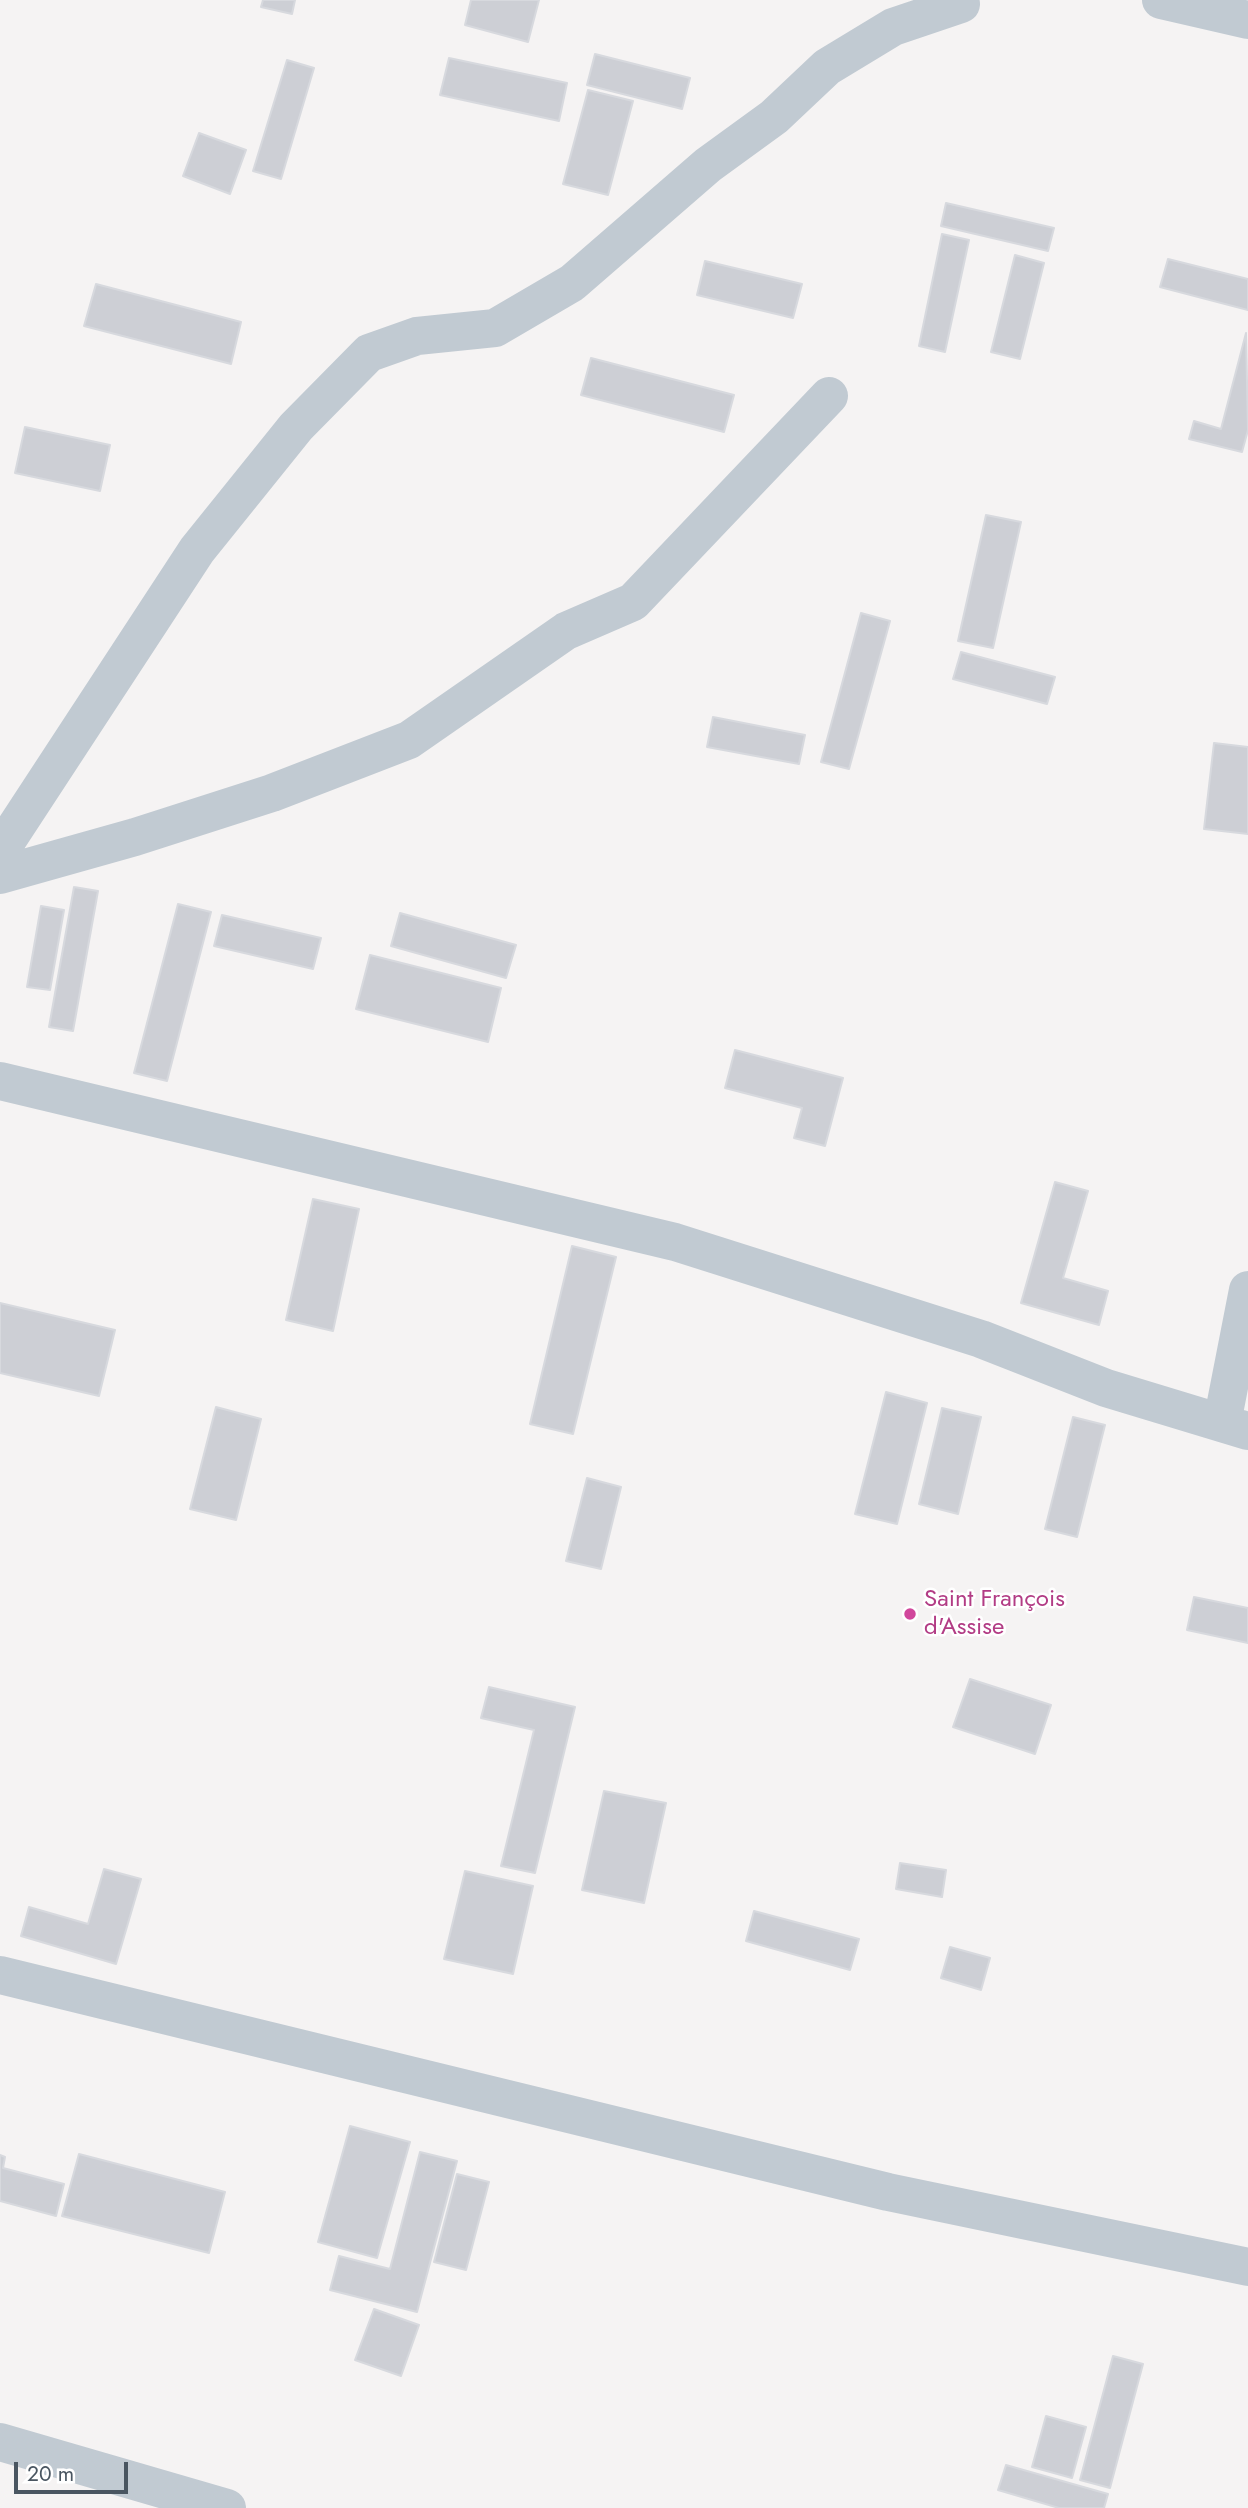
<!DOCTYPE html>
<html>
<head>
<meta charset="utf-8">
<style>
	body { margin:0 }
	#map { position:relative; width:1248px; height:2508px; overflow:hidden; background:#f5f3f3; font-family:Jost,sans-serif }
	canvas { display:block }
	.scale { position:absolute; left:14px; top:2462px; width:114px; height:32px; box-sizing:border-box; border:4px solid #4a5661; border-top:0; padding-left:9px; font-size:21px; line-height:24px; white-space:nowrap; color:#4a5661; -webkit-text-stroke:5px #fff; paint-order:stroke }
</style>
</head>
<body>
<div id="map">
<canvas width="1248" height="2508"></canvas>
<div class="scale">20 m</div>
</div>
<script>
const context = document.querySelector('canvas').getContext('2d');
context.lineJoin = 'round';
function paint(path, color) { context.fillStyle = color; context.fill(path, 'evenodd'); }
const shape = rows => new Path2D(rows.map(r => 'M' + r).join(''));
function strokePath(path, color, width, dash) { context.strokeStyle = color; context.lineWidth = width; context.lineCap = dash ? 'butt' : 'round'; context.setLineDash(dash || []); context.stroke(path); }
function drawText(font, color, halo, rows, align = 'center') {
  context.font = font + ' Jost,sans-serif'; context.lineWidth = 5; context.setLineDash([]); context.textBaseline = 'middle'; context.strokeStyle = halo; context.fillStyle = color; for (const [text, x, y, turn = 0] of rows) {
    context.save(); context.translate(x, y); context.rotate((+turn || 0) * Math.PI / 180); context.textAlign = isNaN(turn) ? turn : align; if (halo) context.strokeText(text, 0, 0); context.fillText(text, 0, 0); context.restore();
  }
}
const building = shape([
	[263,0,295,0,292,14,261,7,263,0],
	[471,0,539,0,528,42,465,25,471,0],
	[595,54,690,78,682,109,587,85,595,54],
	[449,58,567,83,559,121,440,95,449,58],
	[287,60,314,68,281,179,253,171,287,60],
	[588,90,633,101,608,195,563,184,588,90],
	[199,133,246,150,230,194,183,176,199,133],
	[946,203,1054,228,1048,251,941,226,946,203],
	[942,234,969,240,945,352,919,346,942,234],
	[1015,255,1044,263,1020,359,991,352,1015,255],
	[1168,259,1248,279,1248,310,1160,287,1168,259],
	[705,261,802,284,793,318,697,295,705,261],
	[96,284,241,322,231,364,84,326,96,284],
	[1246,333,1248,430,1242,452,1189,439,1194,421,1221,429,1246,333],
	[591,358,734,395,724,432,581,395,591,358],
	[25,427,110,445,100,491,15,473,25,427],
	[986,515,1021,522,993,648,958,641,986,515],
	[861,613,890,621,849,769,821,762,861,613],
	[961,652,1055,677,1047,704,953,679,961,652],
	[713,717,805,735,799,764,707,747,713,717],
	[1214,743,1248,747,1248,834,1204,829,1214,743],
	[74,887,98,891,73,1031,49,1027,74,887],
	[178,904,211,912,167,1081,134,1073,178,904],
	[41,906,64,910,50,990,27,987,41,906],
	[400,913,516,945,506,978,391,946,400,913],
	[222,915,321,938,313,969,214,946,222,915],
	[370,955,501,988,488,1042,356,1009,370,955],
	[735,1050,843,1078,825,1146,794,1138,802,1108,725,1088,735,1050],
	[1055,1182,1088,1191,1063,1278,1108,1291,1099,1325,1021,1303,1055,1182],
	[313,1199,359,1209,333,1331,286,1320,313,1199],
	[572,1246,616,1257,573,1434,530,1424,572,1246],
	[0,1303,115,1330,99,1396,0,1373,0,1303],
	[886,1392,927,1403,897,1524,855,1514,886,1392],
	[216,1407,261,1419,236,1520,190,1509,216,1407],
	[942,1408,981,1417,958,1514,919,1504,942,1408],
	[1073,1417,1105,1425,1077,1537,1045,1529,1073,1417],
	[587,1478,621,1487,601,1569,566,1561,587,1478],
	[1194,1597,1248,1608,1248,1643,1187,1630,1194,1597],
	[970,1679,1051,1705,1035,1754,953,1727,970,1679],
	[489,1687,575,1707,535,1873,501,1866,534,1730,481,1718,489,1687],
	[604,1791,666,1803,644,1903,582,1890,604,1791],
	[900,1863,946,1870,942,1897,896,1889,900,1863],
	[104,1869,141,1879,116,1964,21,1936,29,1907,88,1924,104,1869],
	[465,1871,533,1886,513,1974,444,1959,465,1871],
	[754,1911,859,1939,850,1970,746,1941,754,1911],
	[950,1947,990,1958,981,1990,941,1978,950,1947],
	[350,2126,410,2142,377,2258,318,2242,350,2126],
	[420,2152,457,2161,417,2312,330,2290,339,2256,390,2269,420,2152],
	[79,2154,225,2192,209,2253,62,2216,79,2154],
	[0,2155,5,2157,3,2168,64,2184,56,2216,0,2201,0,2155],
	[457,2174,489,2182,466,2270,434,2262,457,2174],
	[374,2309,419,2325,401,2376,355,2360,374,2309],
	[1113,2356,1143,2364,1110,2488,1080,2480,1113,2356],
	[1046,2416,1086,2427,1072,2478,1032,2467,1046,2416],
	[1006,2465,1108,2494,1104,2508,1059,2508,998,2490,1006,2465]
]);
const street = shape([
	[1161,0,1248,20],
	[0,851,197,550,296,427,369,353,417,336,495,328,572,283,708,165,774,117,827,67,893,27,961,4],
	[0,875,135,837,272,793,409,740,566,631,633,602,829,396],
	[0,1081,675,1242,981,1339,1106,1388,1248,1431],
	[1222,1423,1248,1290],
	[0,1975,888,2192,1248,2267],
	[0,2442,227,2508]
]);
const markers = [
	[910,1614,7,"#d1479c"]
];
const hotelNames = [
	["Saint François",924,1600],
	["d'Assise",924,1628]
];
paint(building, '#cdcfd5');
strokePath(building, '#d7d9de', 2);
strokePath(street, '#c1cad2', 38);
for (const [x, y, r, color] of markers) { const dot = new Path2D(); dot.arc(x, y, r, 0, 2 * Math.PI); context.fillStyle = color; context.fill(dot); strokePath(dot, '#fff', 2.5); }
drawText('24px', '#b23c85', '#fff', hotelNames, 'left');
</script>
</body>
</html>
